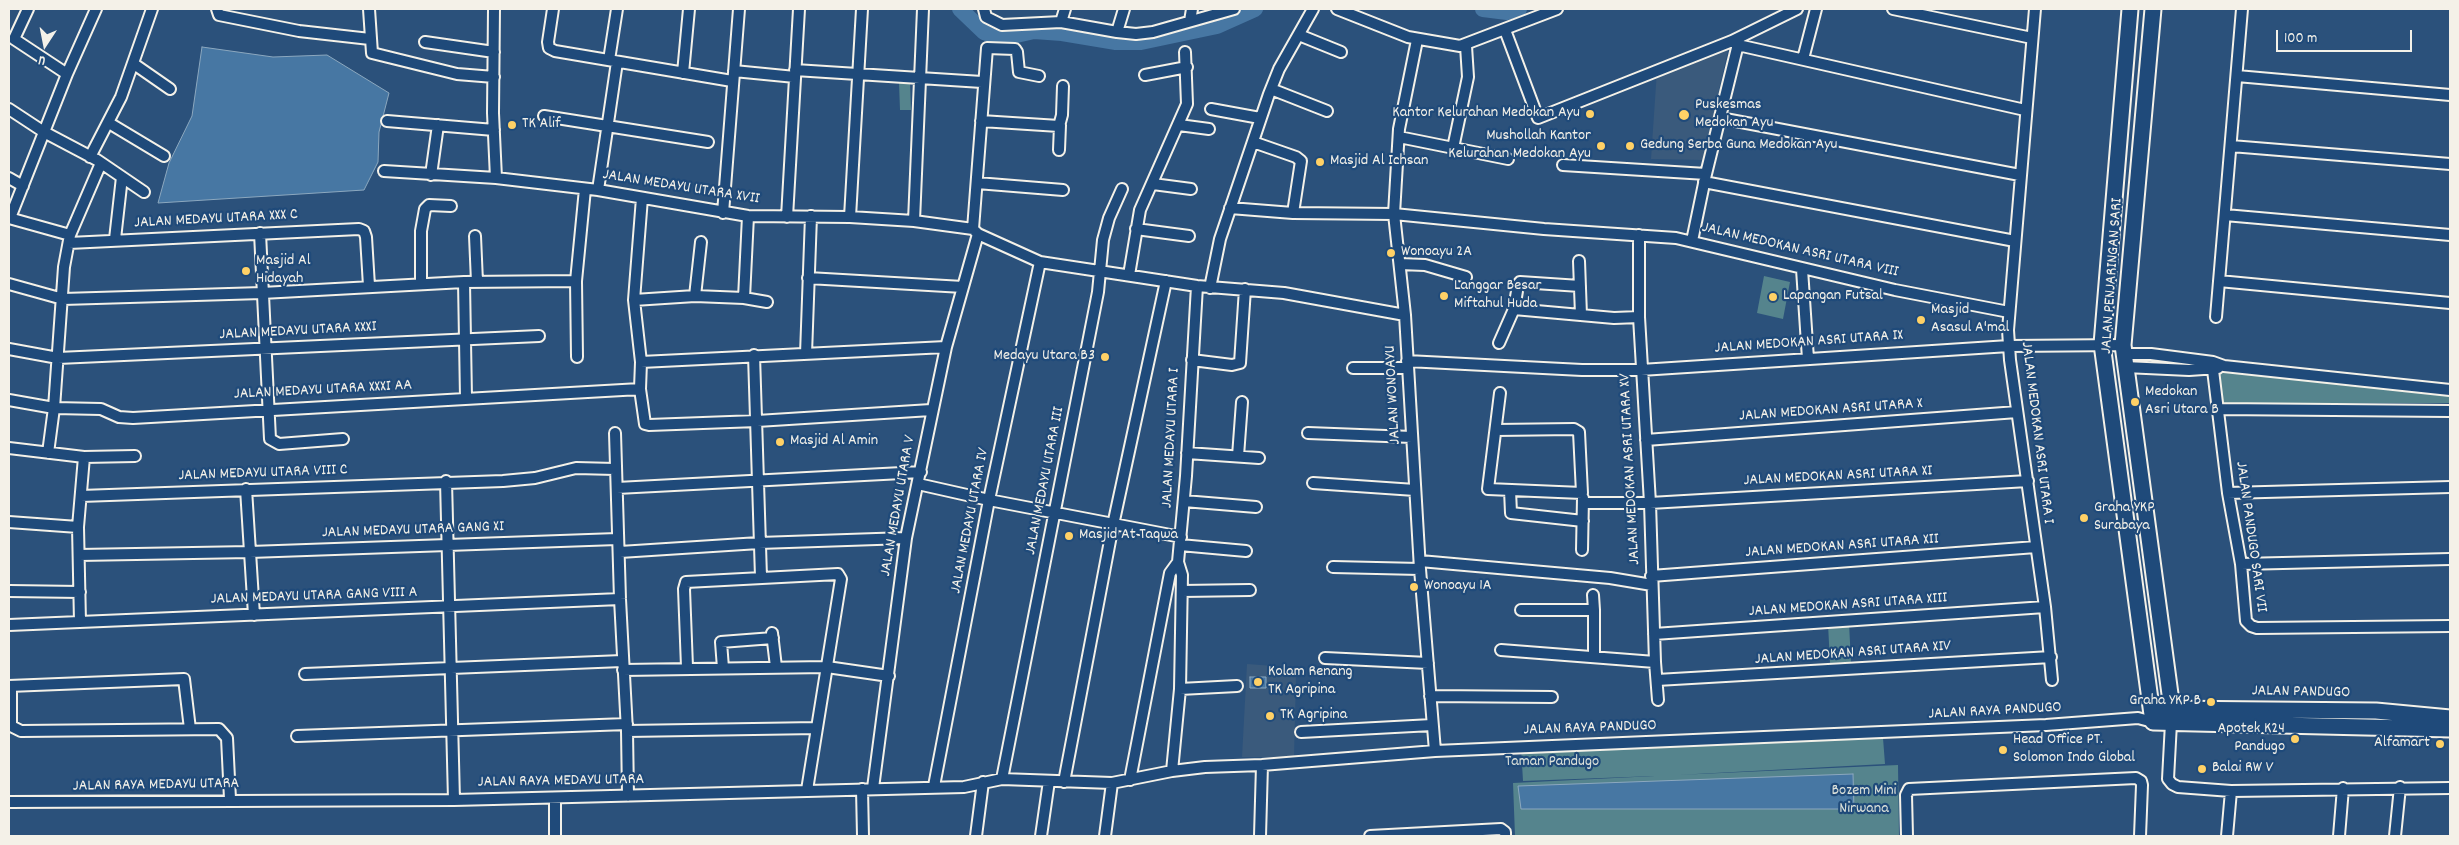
<!DOCTYPE html>
<html>
<head>
<meta charset="utf-8">
<style>
	body { margin:0 }
	#map { position:relative; width:2459px; height:845px; overflow:hidden; background:#2b517b; font-family:Dekko,sans-serif }
	canvas { display:block }
	.frame { position:absolute; inset:0; border:10px solid #f4f1e8; pointer-events:none }
	.north { position:absolute; left:20px; top:20px; width:50px; height:50px; -webkit-text-stroke:4px #1f4a7a; paint-order:stroke; rotate:191deg; font-size:14px; font-weight:700; line-height:20px; text-align:center; color:#f4f1e8 }
	.north::after { content:''; display:block; margin:auto; width:18px; height:22px; background:#f4f1e8; clip-path:polygon(50% 0,100% 100%,50% 72%,0 100%) }
	.scale { position:absolute; left:2276px; top:30px; width:136px; height:22px; box-sizing:border-box; border:2px solid #f4f1e8; border-top:0; padding-left:6px; font-size:15px; line-height:18px; white-space:nowrap; color:#f4f1e8; -webkit-text-stroke:4px #1f4a7a; paint-order:stroke }
</style>
</head>
<body>
<div id="map">
<canvas width="2459" height="845"></canvas>
<div class="frame"></div>
<div class="north">U</div>
<div class="scale">100 m</div>
</div>
<script>
const context = document.querySelector('canvas').getContext('2d');
context.lineJoin = 'round';
function paint(path, color) { context.fillStyle = color; context.fill(path, 'evenodd'); }
const shape = rows => new Path2D(rows.map(r => 'M' + r).join(''));
function strokePath(path, color, width, dash) { context.strokeStyle = color; context.lineWidth = width; context.lineCap = dash ? 'butt' : 'round'; context.setLineDash(dash || []); context.stroke(path); }
function drawText(font, color, halo, rows, align = 'center') {
  context.font = font + ' Dekko,sans-serif'; context.lineWidth = 4.5; context.setLineDash([]); context.textBaseline = 'middle'; context.strokeStyle = halo; context.fillStyle = color; for (const [text, x, y, turn = 0] of rows) {
    context.save(); context.translate(x, y); context.rotate((+turn || 0) * Math.PI / 180); context.textAlign = isNaN(turn) ? turn : align; if (halo) context.strokeText(text, 0, 0); context.fillText(text, 0, 0); context.restore();
  }
}
const built = shape([
	[1728,50,1703,160,1651,159,1657,70],
	[1247,664,1274,666,1280,674,1296,676,1294,757,1242,757]
]);
const green = shape([
	[910,81,911,110,900,110,899,82],
	[1764,276,1790,282,1783,319,1757,313],
	[2220,370,2450,392,2450,403,2220,403],
	[1849,623,1851,662,1830,663,1828,624],
	[1883,738,1885,764,1677,775,1898,765,1899,836,1515,836,1513,783,1655,776,1523,781,1521,747]
]);
const water = shape([
	[202,47,273,57,327,55,389,93,379,132,378,162,364,190,158,203,169,163,192,116,202,47],
	[1250,677,1266,677,1266,688,1250,688,1250,677],
	[1853,774,1854,809,1521,809,1518,786,1853,774]
]);
const river = shape([
	[960,9,984,32,1003,38,1034,31,1062,33,1116,42,1141,42,1217,26,1255,9],
	[1483,9,1507,12,1519,9]
]);
const street = shape([
	[28,9,14,39,67,74],
	[217,9,219,15,299,31,370,39],
	[369,9,372,53,457,74,494,77],
	[494,9,493,113,496,178],
	[553,9,548,42,549,48,555,51,732,81],
	[984,9,986,17,1002,25,1061,22,1117,32,1124,9],
	[1337,9,1408,37,1460,46,1557,9],
	[1893,9,2032,38],
	[2035,9,2008,330,2010,360,2045,607,2052,680],
	[1190,21,1192,9],
	[1061,22,1065,9],
	[1505,30,1538,118,1732,41,1797,9],
	[1117,32,1136,34,1153,32,1234,9],
	[1299,35,1341,52],
	[1417,40,1399,129,1394,214,1405,315,1420,569,1435,751],
	[1732,41,1738,45,2025,110],
	[425,42,494,52],
	[1803,59,1816,9],
	[609,60,617,9],
	[134,64,170,89],
	[795,70,982,82],
	[734,71,795,77],
	[683,73,689,9],
	[1145,75,1187,67],
	[2237,76,2450,95],
	[1271,89,1327,111],
	[9,109,44,132,97,160,144,192],
	[1211,109,1260,118],
	[544,116,708,142],
	[1720,118,2020,175],
	[387,121,494,130],
	[981,121,1059,126,1062,115,1063,86],
	[109,123,164,156],
	[1179,125,1209,129],
	[1399,137,1508,159],
	[1253,142,1296,157,1301,161,1293,213],
	[2231,146,2450,164],
	[1453,148,1468,77,1466,46],
	[1059,150,1060,125],
	[90,157,121,97,152,9],
	[1563,165,1706,174],
	[384,171,496,178,598,190,748,216,850,217,914,221,973,229],
	[431,175,438,125],
	[9,178,23,186],
	[1704,182,2015,241],
	[977,183,1063,190],
	[1153,184,1191,189],
	[598,190,617,62],
	[642,198,634,300,641,362,640,389,645,424,649,425,757,421,931,410],
	[1230,208,1293,213,1394,214,1544,229,1676,238,1895,290,2009,312],
	[723,213,739,9],
	[2225,215,2450,235],
	[787,217,799,9],
	[850,217,862,9],
	[9,218,70,235],
	[10,218,67,74,96,9],
	[914,221,923,9],
	[973,229,987,48,1015,49,1017,52,1019,72,1039,76],
	[1136,229,1189,236],
	[974,230,978,234,1040,262,1197,286,1284,293,1405,315],
	[260,233,270,439,279,444,343,439],
	[1639,235,1639,317,1650,503,1655,662,1658,700],
	[475,236,477,282],
	[115,239,122,177],
	[1692,241,1706,174,1739,40],
	[69,243,359,229,364,231,366,237,369,286],
	[1579,261,1581,315],
	[1400,264,1425,265,1466,277],
	[1802,269,1808,359],
	[1129,275,1140,210,1187,104,1185,52],
	[808,278,963,287],
	[2219,281,2450,303],
	[464,282,466,398],
	[9,284,63,299,262,293,464,282,576,281],
	[421,284,421,231,425,209,429,205,451,206],
	[1210,288,1220,239,1269,94,1279,69,1313,9],
	[695,296,701,242],
	[744,298,748,216],
	[634,300,695,296,744,298,767,302],
	[1514,309,1614,318,1639,317],
	[2216,317,2242,9],
	[1499,343,1514,309,1518,285,1520,282,1580,286],
	[9,349,58,358,539,336],
	[806,354,811,216],
	[2124,354,2151,354,2213,362,2224,366,2450,390],
	[754,355,761,577],
	[577,357,576,281,585,189],
	[1192,360,1232,365,1240,363,1245,289],
	[1407,361,1582,370,1641,370,2009,346,2123,345],
	[641,362,946,347],
	[2125,367,2189,370,2218,368],
	[1353,368,1407,368],
	[2213,370,2228,493,2241,564,2246,621,2251,626,2257,628,2450,626],
	[9,400,54,408,101,409,119,417,133,418,640,389],
	[2218,409,2450,411],
	[1496,430,1574,429,1579,432,1582,493,1488,489,1500,393],
	[615,433,620,599,627,731,628,796],
	[1308,433,1412,437],
	[1646,440,2017,412],
	[9,448,84,457,78,527,80,622],
	[48,453,54,408,64,267,70,235,101,163],
	[1187,453,1259,458],
	[1238,456,1242,402],
	[84,457,135,456],
	[446,481,454,800],
	[1313,483,1415,490],
	[918,484,989,500,1181,537],
	[617,488,921,472],
	[246,489,254,615],
	[1510,490,1511,513,1583,521],
	[2228,493,2450,487],
	[81,496,503,481,535,478,576,468,615,469],
	[1184,501,1256,507],
	[1583,503,1650,503,2028,481],
	[9,522,78,527],
	[1180,545,1246,551],
	[1582,550,1583,498],
	[620,552,759,543,906,538],
	[79,555,250,552,617,539],
	[1420,561,1610,578,1652,585],
	[2241,564,2450,559],
	[1333,567,1420,569],
	[1651,576,2036,547],
	[9,591,80,592],
	[1182,591,1250,590],
	[1593,595,1594,610],
	[1521,610,1594,610,1594,657],
	[9,625,620,599],
	[772,633,776,667],
	[1654,634,2045,607],
	[1501,650,1655,662],
	[1325,658,1428,663],
	[687,667,684,589,686,582,838,574,841,579,807,790],
	[723,668,721,642,773,638],
	[623,670,827,667,889,676],
	[305,674,622,661],
	[1657,680,2051,657],
	[9,686,184,679,190,729],
	[11,686,11,726,21,731,219,729,227,738,230,799],
	[1180,689,1237,686],
	[1430,696,1552,697],
	[2171,723,2168,779,2172,784,2178,787,2231,791,2450,788],
	[627,731,817,728],
	[1301,732,1432,725],
	[297,736,627,724],
	[1172,771,1180,689,1182,575,1178,562,1186,476,1197,286],
	[1002,779,1098,292,1103,240,1109,218,1122,189],
	[1130,780,1170,573,1178,562],
	[1064,782,1113,525,1166,281],
	[934,786,989,500,1040,262],
	[873,788,906,538,946,347,978,234],
	[862,789,863,836],
	[555,798,555,836],
	[9,802,454,800,964,787,1002,779,1112,783,1172,771,1205,767,1262,765,1435,751,2046,725,2138,718,2153,722],
	[976,836,983,782],
	[1041,836,1049,781],
	[1105,836,1112,783],
	[1260,836,1262,765],
	[1370,836,1501,829,1505,832,1505,836],
	[1907,836,1906,795,1909,789,2136,778,2141,781,2142,785,2140,836],
	[2227,836,2231,791],
	[2339,836,2343,788],
	[2395,836,2400,787]
]);
const secondary = shape([
	[2130,9,2102,344,2153,722,2450,729],
	[2153,9,2123,345,2172,709,2171,723],
	[2163,709,2376,711,2450,718]
]);
const markers = [
	[1590,114,5,"#ffd166"],
	[1684,115,6,"#ffd166"],
	[512,125,5,"#ffd166"],
	[1601,146,5,"#ffd166"],
	[1630,146,5,"#ffd166"],
	[1320,162,5,"#ffd166"],
	[1391,253,5,"#ffd166"],
	[246,271,5,"#ffd166"],
	[1444,296,5,"#ffd166"],
	[1773,297,5,"#ffd166"],
	[1921,320,5,"#ffd166"],
	[1105,357,5,"#ffd166"],
	[2135,402,5,"#ffd166"],
	[780,442,5,"#ffd166"],
	[2084,518,5,"#ffd166"],
	[1069,536,5,"#ffd166"],
	[1414,587,5,"#ffd166"],
	[1258,682,5,"#ffd166"],
	[2211,702,5,"#ffd166"],
	[1270,716,5,"#ffd166"],
	[2295,739,5,"#ffd166"],
	[2440,744,5,"#ffd166"],
	[2003,750,5,"#ffd166"],
	[2202,769,5,"#ffd166"]
];
const poiNames = [
	["Puskesmas",1695,106],
	["Medokan Ayu",1695,124],
	["Kantor Kelurahan Medokan Ayu",1580,114,"right"],
	["TK Alif",522,125],
	["Mushollah Kantor",1591,137,"right"],
	["Kelurahan Medokan Ayu",1591,155,"right"],
	["Gedung Serba Guna Medokan Ayu",1640,146],
	["Masjid Al Ichsan",1330,162],
	["Wonoayu 2A",1401,253],
	["Masjid Al",256,262],
	["Hidayah",256,280],
	["Langgar Besar",1454,287],
	["Miftahul Huda",1454,305],
	["Lapangan Futsal",1783,297],
	["Masjid",1931,311],
	["Asasul A'mal",1931,329],
	["Medayu Utara B3",1095,357,"right"],
	["Medokan",2145,393],
	["Asri Utara B",2145,411],
	["Masjid Al Amin",790,442],
	["Graha YKP",2094,509],
	["Surabaya",2094,527],
	["Masjid At Taqwa",1079,536],
	["Wonoayu 1A",1424,587],
	["Kolam Renang",1268,673],
	["TK Agripina",1268,691],
	["Graha YKP B",2201,702,"right"],
	["TK Agripina",1280,716],
	["Apotek K24",2285,730,"right"],
	["Pandugo",2285,748,"right"],
	["Head Office PT.",2013,741],
	["Solomon Indo Global",2013,759],
	["Alfamart",2430,744,"right"],
	["Balai RW V",2212,769]
];
const streetNames = [
	["JALAN MEDAYU UTARA XVII",681,188,9],
	["JALAN MEDAYU UTARA XXX C",216,220,-3],
	["JALAN MEDOKAN ASRI UTARA VIII",1800,251,13],
	["JALAN PENJARINGAN SARI",2113,276,-86],
	["JALAN MEDAYU UTARA XXXI",298,332,-3],
	["JALAN MEDOKAN ASRI UTARA IX",1809,343,-4],
	["JALAN MEDAYU UTARA XXXI AA",323,391,-3],
	["JALAN WONOAYU",1394,395,-93],
	["JALAN MEDOKAN ASRI UTARA X",1831,411,-4],
	["JALAN MEDOKAN ASRI UTARA I",2036,433,83],
	["JALAN MEDAYU UTARA I",1172,438,-87],
	["JALAN MEDOKAN ASRI UTARA XV",1631,469,-93],
	["JALAN MEDAYU UTARA VIII C",263,474,-2],
	["JALAN MEDOKAN ASRI UTARA XI",1838,477,-3],
	["JALAN MEDAYU UTARA III",1046,481,-79],
	["JALAN MEDAYU UTARA V",899,506,-80],
	["JALAN MEDAYU UTARA IV",971,521,-79],
	["JALAN MEDAYU UTARA GANG XI",413,531,-2],
	["JALAN PANDUGO SARI VII",2250,537,82],
	["JALAN MEDOKAN ASRI UTARA XII",1842,547,-4],
	["JALAN MEDAYU UTARA GANG VIII A",314,597,-2],
	["JALAN MEDOKAN ASRI UTARA XIII",1848,606,-4],
	["JALAN MEDOKAN ASRI UTARA XIV",1853,654,-4],
	["JALAN PANDUGO",2301,693,1],
	["JALAN RAYA PANDUGO",1995,712,-3],
	["JALAN RAYA PANDUGO",1590,729,-2],
	["JALAN RAYA MEDAYU UTARA",561,782,-1],
	["JALAN RAYA MEDAYU UTARA",156,786,-1]
];
const parkNames = [
	["Taman Pandugo",1552,763],
	["Bozem Mini",1864,792],
	["Nirwana",1864,810]
];
paint(built, '#3a5a7c');
paint(green, '#55848d');
paint(water, '#4777a3');
strokePath(water, '#8ca8bf', 1);
strokePath(river, '#4777a3', 16);
strokePath(street, '#f4f1e8', 14);
strokePath(secondary, '#f4f1e8', 19);
strokePath(street, '#1f4a7a', 10);
strokePath(secondary, '#1f4a7a', 15);
for (const [x, y, r, color] of markers) { const dot = new Path2D(); dot.arc(x, y, r, 0, 2 * Math.PI); context.fillStyle = color; context.fill(dot); strokePath(dot, '#1f4a7a', 2); }
drawText('16px', '#f4f1e8', '#1f4a7a', poiNames, 'left');
drawText('16px', '#f4f1e8', '#1f4a7a', streetNames);
drawText('16px', '#dce1da', '#1f4a7a', parkNames);
</script>
</body>
</html>
